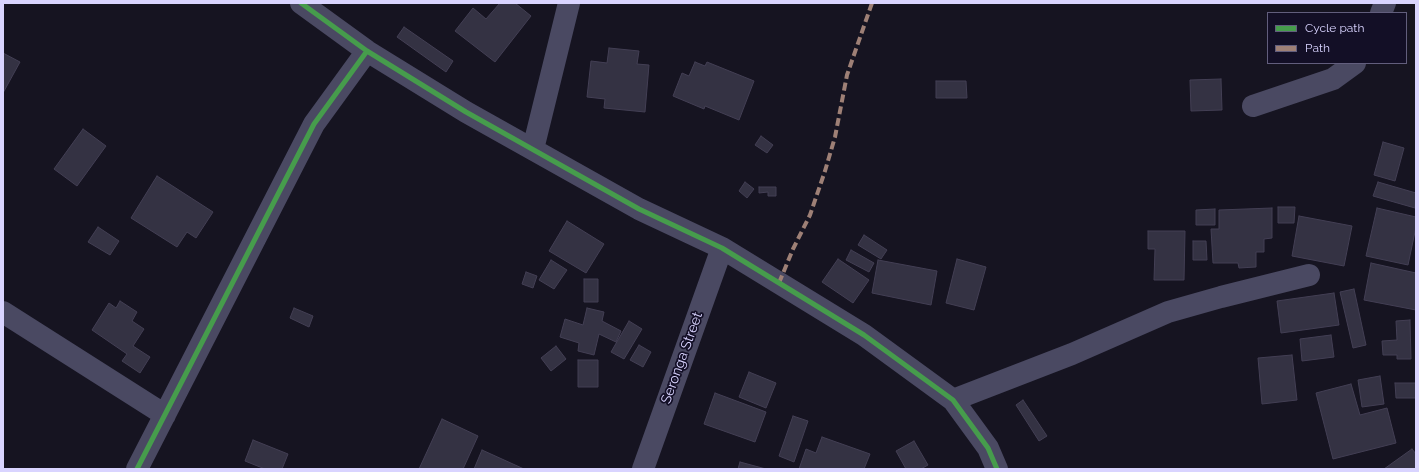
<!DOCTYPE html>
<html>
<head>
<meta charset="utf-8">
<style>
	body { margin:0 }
	#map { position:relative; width:1419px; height:472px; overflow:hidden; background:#161421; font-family:Raleway,sans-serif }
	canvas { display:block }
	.frame { position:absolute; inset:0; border:4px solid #d9d4ff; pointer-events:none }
	.legend { position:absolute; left:1267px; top:12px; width:140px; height:52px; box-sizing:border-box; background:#130f26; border:1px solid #625e7d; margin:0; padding:5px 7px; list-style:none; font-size:12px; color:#d9d4ff }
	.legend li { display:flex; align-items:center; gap:8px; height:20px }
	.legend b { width:20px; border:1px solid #625e7d }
</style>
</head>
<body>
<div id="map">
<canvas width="1419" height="472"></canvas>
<div class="frame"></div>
<ul class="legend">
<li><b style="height:5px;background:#469c4c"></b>Cycle path</li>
<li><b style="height:5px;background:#9e8076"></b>Path</li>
</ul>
</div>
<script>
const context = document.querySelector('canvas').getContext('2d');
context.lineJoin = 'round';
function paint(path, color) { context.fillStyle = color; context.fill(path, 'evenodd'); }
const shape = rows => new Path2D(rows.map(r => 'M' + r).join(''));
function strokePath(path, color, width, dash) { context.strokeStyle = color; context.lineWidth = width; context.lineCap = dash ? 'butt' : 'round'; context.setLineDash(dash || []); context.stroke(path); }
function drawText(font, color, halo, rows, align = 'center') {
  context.font = font + ' Raleway,sans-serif'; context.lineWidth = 3.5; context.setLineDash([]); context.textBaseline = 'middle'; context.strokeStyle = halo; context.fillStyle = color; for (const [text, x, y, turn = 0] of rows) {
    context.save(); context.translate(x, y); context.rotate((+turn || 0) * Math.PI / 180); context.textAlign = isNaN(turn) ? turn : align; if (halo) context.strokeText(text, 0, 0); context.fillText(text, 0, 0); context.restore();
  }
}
const building = shape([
	[500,3,515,3,531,16,495,62,455,31,473,8,486,19,500,3],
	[404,27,453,61,446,72,397,37,404,27],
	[609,48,639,51,637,64,649,65,645,112,604,108,605,99,587,97,591,61,607,63,609,48],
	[3,53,20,62,3,93,3,53],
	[695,62,705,66,707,62,754,81,739,120,705,106,704,109,673,96,682,73,689,76,695,62],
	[1221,79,1222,110,1191,111,1190,80,1221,79],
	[936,81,966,81,967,98,936,98,936,81],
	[83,129,106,146,77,186,54,169,83,129],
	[761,136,773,145,767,153,755,145,761,136],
	[1383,142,1404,148,1395,181,1374,175,1383,142],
	[157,176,213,212,196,238,187,232,177,247,131,218,157,176],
	[745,182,754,189,747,198,739,191,745,182],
	[1378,182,1416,193,1415,208,1373,196,1378,182],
	[759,187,776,187,776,196,768,196,768,192,759,193,759,187],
	[1278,207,1295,207,1294,223,1278,223,1278,207],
	[1272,208,1272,238,1264,239,1264,252,1256,252,1256,267,1239,268,1238,263,1213,263,1211,229,1219,229,1219,210,1272,208],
	[1377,208,1416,217,1416,227,1408,265,1366,256,1377,208],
	[1215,209,1215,225,1196,225,1196,210,1215,209],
	[1299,216,1352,226,1344,266,1292,256,1299,216],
	[567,221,604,244,586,273,549,251,567,221],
	[98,227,119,241,110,255,88,242,98,227],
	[1148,231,1185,231,1184,280,1154,280,1155,249,1148,249,1148,231],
	[864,235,887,250,881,259,858,245,864,235],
	[1193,241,1206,241,1207,260,1193,260,1193,241],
	[851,250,874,263,869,272,846,260,851,250],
	[838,259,869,280,853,303,822,282,838,259],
	[957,259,986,267,974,310,946,303,957,259],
	[551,260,567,270,554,289,539,280,551,260],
	[878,260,937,271,931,305,872,293,878,260],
	[1371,263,1416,273,1416,310,1364,300,1371,263],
	[526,272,537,276,533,288,522,284,526,272],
	[584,279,598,279,598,302,584,302,584,279],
	[1354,289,1366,345,1353,348,1340,292,1354,289],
	[1334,293,1339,325,1281,333,1277,301,1334,293],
	[120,301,137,312,132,321,144,329,133,346,150,357,140,373,122,361,127,354,92,330,109,303,116,308,120,301],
	[294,308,313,316,309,327,290,318,294,308],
	[587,308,604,312,602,321,621,331,616,342,599,334,594,355,578,351,579,343,560,337,565,319,583,325,587,308],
	[1410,320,1411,359,1397,359,1397,355,1383,355,1382,341,1397,340,1396,321,1410,320],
	[629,321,642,329,624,359,611,352,629,321],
	[1331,335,1334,357,1302,361,1300,339,1331,335],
	[639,345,651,352,643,367,630,360,639,345],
	[556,346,566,359,551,371,541,358,556,346],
	[1292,355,1297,400,1262,404,1258,358,1292,355],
	[578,360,598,360,598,387,578,387,578,360],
	[749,372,776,383,766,408,739,397,749,372],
	[1380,376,1384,404,1362,407,1358,380,1380,376],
	[1395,383,1416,383,1416,398,1396,398,1395,383],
	[1351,384,1360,415,1387,408,1396,443,1333,459,1316,393,1351,384],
	[715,393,766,412,755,442,704,424,715,393],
	[1023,400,1047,436,1039,441,1016,405,1023,400],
	[793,416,808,421,794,462,779,456,793,416],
	[442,419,478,436,463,469,419,469,442,419],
	[822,437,870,454,864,469,799,469,806,449,816,453,822,437],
	[253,440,288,454,282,469,265,469,245,461,253,440],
	[914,441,928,465,921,469,906,469,896,451,914,441],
	[1412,449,1416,454,1416,469,1384,469,1412,449],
	[482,450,524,469,474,469,482,450],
	[740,462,766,469,738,469,740,462]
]);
const minor = shape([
	[301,3,367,51,466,112,639,209,722,248,864,335,953,400,988,448,997,469],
	[1381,13,1385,3],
	[1253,106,1333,79,1355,63],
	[533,149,569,3],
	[3,312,165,415],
	[953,400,1072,354,1168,312,1221,297,1309,275],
	[137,469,314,124,367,51],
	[643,469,722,248]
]);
const quiet = shape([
	[779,283,793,249,810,215,825,171,835,137,847,75,872,3]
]);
const cycleway = shape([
	[301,3,367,51,466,112,639,209,722,248,864,335,953,400,988,448,997,469],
	[137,469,314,124,367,51]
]);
const streetNames = [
	["Seronga Street",682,358,-70]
];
paint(building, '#343243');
strokePath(building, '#433f54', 1);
strokePath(minor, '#4a4962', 22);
strokePath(quiet, '#9e8076', 4, [8, 4]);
strokePath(cycleway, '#469c4c', 5);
drawText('14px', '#d9d4ff', '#130f26', streetNames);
</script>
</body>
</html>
